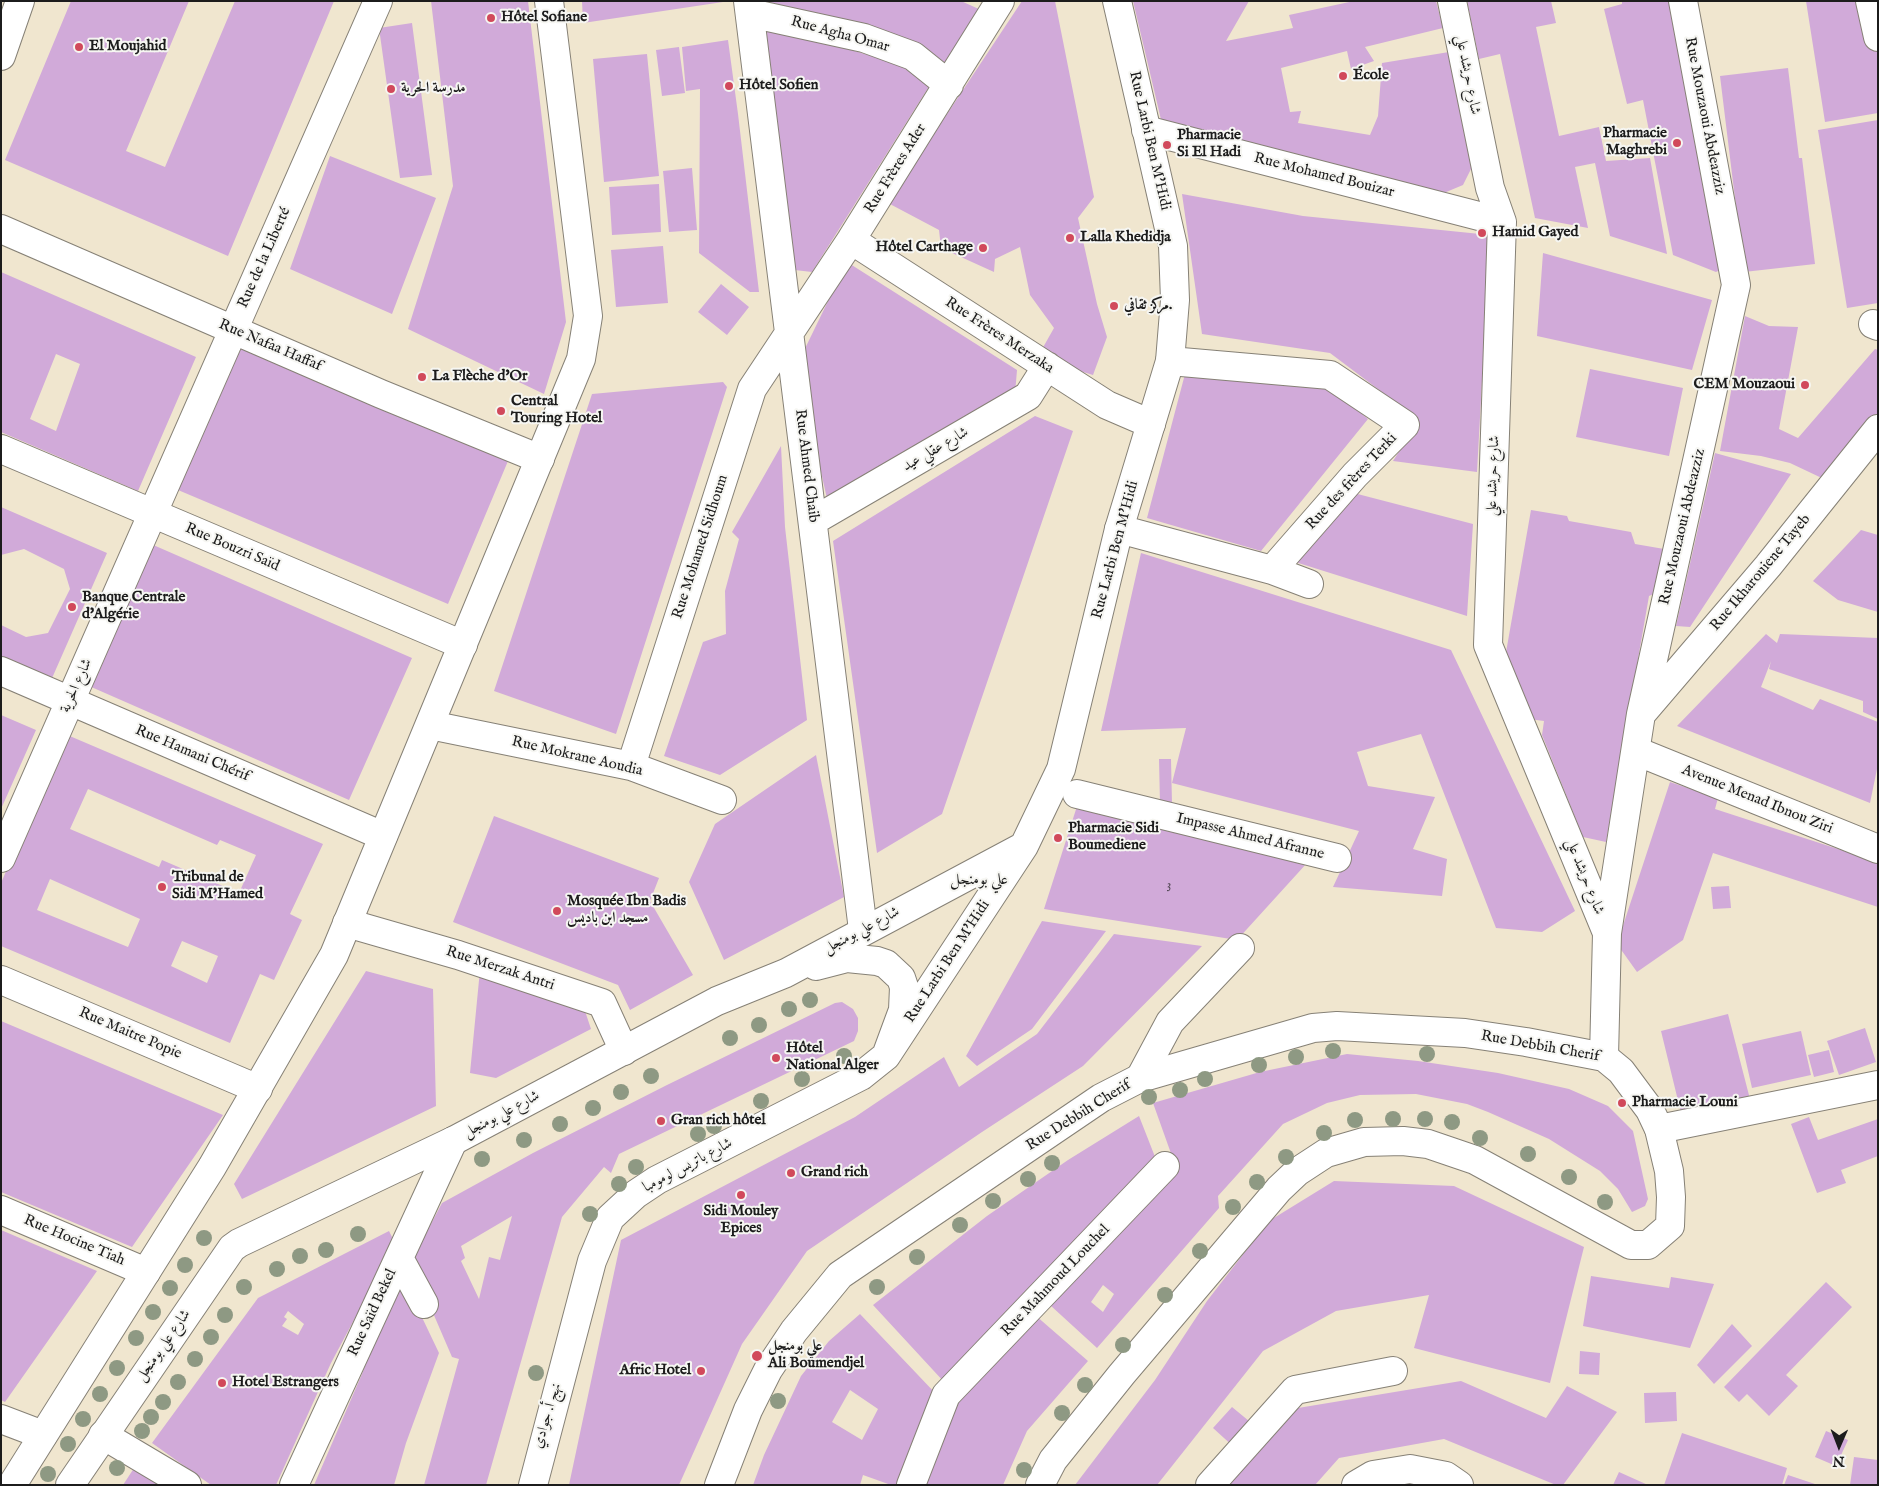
<!DOCTYPE html>
<html>
<head>
<meta charset="utf-8">
<style>
	body { margin:0 }
	#map { position:relative; width:1879px; height:1486px; overflow:hidden; background:#f0e6cf; font-family:"IM FELL English",serif }
	canvas { display:block }
	.frame { position:absolute; inset:0; border:2px solid #1c1c1c; pointer-events:none }
	.north { position:absolute; left:1814px; top:1421px; width:50px; height:50px; -webkit-text-stroke:4px #f6f6f2; paint-order:stroke; rotate:181deg; font-size:14px; font-weight:700; line-height:20px; text-align:center; color:#1c1c1c }
	.north::after { content:''; display:block; margin:auto; width:18px; height:22px; background:#1c1c1c; clip-path:polygon(50% 0,100% 100%,50% 72%,0 100%) }
</style>
</head>
<body>
<div id="map">
<canvas width="1879" height="1486"></canvas>
<div class="frame"></div>
<div class="north">N</div>
</div>
<script>
const context = document.querySelector('canvas').getContext('2d');
context.lineJoin = 'round';
function paint(path, color) { context.fillStyle = color; context.fill(path, 'evenodd'); }
const shape = rows => new Path2D(rows.map(r => 'M' + r).join(''));
function strokePath(path, color, width, dash) { context.strokeStyle = color; context.lineWidth = width; context.lineCap = dash ? 'butt' : 'round'; context.setLineDash(dash || []); context.stroke(path); }
function drawText(font, color, halo, rows, align = 'center') {
  context.font = font + ' "IM FELL English",Amiri,serif'; context.lineWidth = 4; context.setLineDash([]); context.textBaseline = 'middle'; context.strokeStyle = halo; context.fillStyle = color; for (const [text, x, y, turn = 0] of rows) {
    context.save(); context.translate(x, y); context.rotate((+turn || 0) * Math.PI / 180); context.textAlign = isNaN(turn) ? turn : align; if (halo) context.strokeText(text, 0, 0); context.fillText(text, 0, 0); context.restore();
  }
}
const building = shape([
	[71,1,189,1,126,151,165,167,235,1,334,1,228,256,5,160],
	[431,1,528,1,566,322,544,394,408,329,453,186],
	[582,1,722,1,723,2,583,23],
	[767,1,961,1,981,10,948,65,920,47,768,11],
	[1022,1,1055,1,1094,197,1078,218,1097,304,1107,337,1093,375,1037,358,1054,328,1030,295,1020,247,995,259,994,272,941,248,939,230,888,203],
	[1133,1,1249,1,1226,41,1293,28,1289,15,1354,1,1436,1,1443,28,1365,47,1374,61,1351,69,1347,51,1281,68,1290,112,1301,111,1298,123,1370,135,1378,116,1382,63,1449,52,1473,165,1463,185,1439,195,1167,145],
	[1467,1,1551,1,1556,23,1536,27,1559,136,1599,127,1606,161,1650,158,1667,254,1610,236,1595,163,1575,167,1588,228,1535,218,1500,54,1479,59],
	[1622,1,1674,1,1722,269,1716,272,1673,255,1643,100,1627,104,1604,9,1622,4],
	[1806,1,1872,1,1878,40,1878,113,1825,122],
	[412,23,432,175,400,178,379,28],
	[763,28,838,46,898,64,930,85,812,272,786,269],
	[728,40,738,114,759,292,750,292,699,253,700,89,686,91,682,47],
	[679,47,685,93,662,96,656,50],
	[647,54,659,176,604,182,593,59],
	[1788,68,1799,158,1802,158,1815,264,1744,272,1720,76],
	[1878,120,1878,303,1847,308,1818,130],
	[330,156,436,198,392,314,290,269],
	[692,168,697,230,669,232,663,171],
	[659,184,661,232,612,235,609,187],
	[1182,194,1303,216,1490,235,1477,472,1393,461,1419,420,1330,353,1202,334],
	[663,246,668,303,616,307,611,250],
	[1543,253,1712,300,1692,370,1537,336],
	[847,262,1017,370,1015,394,828,503,797,365],
	[1,272,196,357,138,491,1,432],
	[56,354,80,364,56,431,30,419],
	[721,284,749,307,727,335,698,312],
	[1745,316,1769,326,1798,327,1779,429,1798,438,1875,349,1878,350,1878,419,1826,480,1790,463,1761,456,1720,451],
	[239,348,508,461,448,604,178,490],
	[1590,369,1683,388,1669,456,1576,437],
	[1185,374,1328,386,1368,419,1261,551,1147,518],
	[723,382,727,387,616,734,494,691,592,394],
	[1035,416,1073,431,942,814,877,853,833,541],
	[781,446,785,527,807,720,720,775,664,756,703,642,726,634,725,591,739,539,732,532],
	[1715,453,1791,474,1690,627,1676,626],
	[1346,491,1473,524,1467,616,1292,561],
	[1,507,107,553,49,685,1,663,1,625,26,637,48,633,70,589,64,569,24,549,1,555],
	[1531,510,1567,516,1569,521,1631,532,1635,544,1670,550,1663,590,1649,596,1606,842,1583,837,1542,735,1544,721,1529,719,1505,658],
	[1861,530,1878,535,1878,612,1838,600,1813,581],
	[151,544,412,658,349,800,89,686],
	[1141,553,1451,650,1575,911,1542,932,1496,928,1421,734,1357,752,1368,786,1435,797,1413,849,1447,859,1442,896,1333,887,1359,831,1172,783,1186,728,1101,731],
	[1766,634,1777,643,1780,634,1878,638,1878,719,1863,712,1863,701,1769,669,1771,661,1761,687,1813,710,1820,699,1878,722,1878,764,1870,803,1677,726],
	[1,715,36,730,1,809],
	[65,734,323,844,290,914,302,920,274,980,260,974,230,1043,1,946,1,883],
	[88,789,217,845,220,840,256,855,239,893,162,860,159,867,70,829],
	[50,879,140,919,128,947,37,910],
	[182,941,218,956,207,983,171,966],
	[816,755,844,897,724,960,689,882,715,824],
	[1159,759,1171,759,1172,804,1160,804],
	[1670,782,1718,798,1715,809,1878,862,1878,907,1713,853,1683,940,1637,972,1617,944],
	[1079,800,1307,863,1237,940,1044,909],
	[494,816,659,878,650,901,693,975,630,1010,618,985,453,922],
	[1729,886,1731,908,1713,909,1711,887],
	[1042,921,1106,931,1032,1029,977,1066,966,1056],
	[1114,934,1202,946,1083,1066,982,1132,807,1251,742,1344,679,1485,569,1485,621,1240,855,1117,944,1057,959,1087,1037,1034],
	[480,970,584,1008,591,1029,496,1078,470,1073],
	[366,971,433,989,436,1106,242,1199,234,1184],
	[842,1002,853,1009,858,1018,858,1031,854,1041,619,1154,611,1173,604,1167,562,1217,486,1485,424,1485,459,1359,452,1357,411,1262,442,1203,533,1153,667,1085,835,1003],
	[512,1216,500,1260,489,1257,479,1299,461,1261,465,1258,461,1246],
	[1728,1014,1751,1103,1683,1121,1661,1031],
	[1,1021,223,1115,132,1247,1,1192],
	[1865,1028,1876,1062,1839,1075,1827,1041],
	[1801,1031,1811,1075,1752,1088,1742,1044],
	[1829,1050,1834,1072,1814,1077,1808,1055],
	[1347,1054,1418,1061,1498,1073,1569,1089,1608,1106,1633,1131,1648,1199,1645,1206,1632,1212,1618,1189,1600,1171,1549,1139,1488,1112,1467,1104,1416,1094,1360,1095,1327,1103,1283,1124,1218,1196,1219,1208,1097,1348,1050,1305,1178,1173,1153,1103,1260,1072],
	[1103,1285,1114,1294,1103,1312,1091,1302],
	[1139,1116,1159,1167,945,1383,873,1305,987,1216,1068,1160],
	[1809,1117,1818,1140,1878,1119,1878,1156,1841,1170,1846,1183,1817,1193,1791,1124],
	[1334,1181,1454,1186,1584,1247,1550,1383,1414,1348,1429,1295,1336,1311,1263,1351,1157,1485,1075,1485,1155,1380,1207,1301,1269,1221],
	[1,1230,97,1271,5,1402,1,1400],
	[389,1231,395,1243,331,1363,276,1485,211,1485,152,1443,258,1298],
	[288,1311,304,1324,298,1335,282,1326,287,1319,284,1317],
	[396,1272,408,1288,439,1353,406,1443,394,1485,314,1485,362,1374,392,1292],
	[1591,1276,1669,1288,1671,1277,1714,1284,1690,1348,1583,1326],
	[1826,1282,1852,1307,1786,1375,1798,1386,1769,1416,1747,1394,1739,1402,1724,1387],
	[860,1314,937,1395,900,1485,891,1485,863,1475,860,1485,753,1485,764,1455,801,1376,829,1341],
	[850,1390,878,1409,862,1440,832,1422],
	[1035,1315,1088,1361,1027,1431,1003,1485,921,1485,952,1401],
	[1732,1324,1752,1346,1714,1384,1697,1365],
	[1580,1351,1600,1353,1599,1375,1579,1374],
	[1461,1381,1546,1418,1567,1386,1617,1412,1563,1485,1556,1485,1444,1439,1339,1458,1315,1485,1224,1485,1298,1408],
	[1676,1392,1677,1421,1645,1423,1644,1393],
	[1232,1407,1255,1426,1235,1448,1213,1428],
	[1826,1431,1848,1440,1836,1466,1815,1457],
	[1682,1433,1787,1468,1782,1485,1664,1485],
	[1854,1457,1878,1460,1878,1485,1850,1485],
	[138,1462,173,1485,123,1485],
	[1619,1472,1648,1485,1613,1485],
	[1788,1475,1815,1484,1815,1485,1784,1485]
]);
const street = shape([
	[748,1,863,930],
	[1452,1,1490,188,1502,222,1488,645,1607,933],
	[1870,1,1878,37],
	[750,13,864,38,913,56,949,85],
	[1146,130,1502,222],
	[1,229,381,394,540,459],
	[851,240,1107,405,1151,424],
	[1873,324,1878,326],
	[1170,361,1330,375,1405,425,1355,475,1272,570],
	[1,449,463,645],
	[813,521,1028,396,1047,366],
	[1119,529,1272,570,1309,584],
	[1,671,383,836],
	[1644,711,1768,566,1878,429],
	[430,725,631,766,722,800],
	[1636,751,1878,849],
	[631,766,752,389,851,240,1000,1],
	[1077,794,1337,858],
	[1,858,378,1],
	[347,923,458,955,602,1003,624,1051],
	[1,980,258,1089],
	[1604,1057,1607,933,1641,714,1736,285,1683,1],
	[1140,1078,1170,1022,1240,948],
	[1659,1129,1878,1085],
	[1,1210,146,1272],
	[399,1258,424,1304],
	[1,1419,43,1435],
	[103,1435,187,1485],
	[294,1485,453,1141],
	[911,1485,946,1395,1165,1166],
	[1210,1485,1295,1390,1393,1371]
]);
const secondary = shape([
	[886,1056,1024,846,1061,769,1119,529,1170,361,1175,300,1173,246,1117,1],
	[12,1485,212,1167,334,955,581,359,588,316,549,1],
	[70,1485,232,1248,239,1243,453,1141,717,1001,786,973,1024,846],
	[533,1485,592,1261,610,1218,636,1194,657,1180,861,1076,886,1056,903,1010,904,987,901,978,886,964,877,961,847,958,816,966],
	[719,1485,748,1410,768,1370,794,1331,840,1275,1101,1098,1140,1078,1313,1028,1337,1026,1465,1033,1526,1042,1604,1057,1621,1071,1650,1110,1659,1129,1669,1171,1671,1197,1670,1226,1648,1245,1631,1245,1475,1160,1428,1144,1403,1141,1364,1142,1326,1153,1297,1172,1279,1189,1122,1374,1053,1460,1040,1485],
	[1356,1485,1373,1475,1410,1469,1446,1476,1459,1485]
]);
const primary = shape([
	[1,56,20,1]
]);
const trees = [
	[810,1000],
	[789,1009],
	[759,1025],
	[730,1038],
	[1333,1051],
	[1427,1054],
	[844,1056],
	[1296,1057],
	[1259,1065],
	[651,1076],
	[802,1079],
	[1205,1079],
	[1180,1090],
	[621,1092],
	[1149,1097],
	[761,1101],
	[593,1108],
	[1393,1119],
	[1425,1119],
	[1355,1120],
	[1452,1122],
	[560,1124],
	[714,1126],
	[1324,1133],
	[698,1134],
	[1480,1138],
	[524,1140],
	[1528,1154],
	[1286,1157],
	[482,1159],
	[1052,1163],
	[636,1167],
	[1569,1177],
	[1028,1179],
	[1257,1182],
	[619,1184],
	[993,1201],
	[1605,1202],
	[1233,1207],
	[590,1214],
	[960,1225],
	[358,1234],
	[204,1238],
	[326,1250],
	[1200,1251],
	[300,1256],
	[917,1257],
	[185,1265],
	[277,1269],
	[244,1287],
	[877,1287],
	[170,1288],
	[1165,1295],
	[153,1312],
	[225,1315],
	[211,1337],
	[136,1338],
	[1123,1345],
	[195,1359],
	[117,1368],
	[536,1373],
	[178,1382],
	[1085,1385],
	[100,1394],
	[778,1401],
	[163,1402],
	[1062,1413],
	[151,1417],
	[83,1419],
	[142,1431],
	[68,1444],
	[117,1468],
	[1024,1470],
	[48,1474]
];
const markers = [
	[491,18,5,"#d1495b"],
	[79,47,5,"#d1495b"],
	[1343,76,5,"#d1495b"],
	[729,86,5,"#d1495b"],
	[391,89,5,"#d1495b"],
	[1677,143,5,"#d1495b"],
	[1167,145,5,"#d1495b"],
	[1482,233,5,"#d1495b"],
	[1070,238,5,"#d1495b"],
	[983,248,5,"#d1495b"],
	[1114,306,5,"#d1495b"],
	[422,377,5,"#d1495b"],
	[1805,385,5,"#d1495b"],
	[501,411,5,"#d1495b"],
	[72,607,5,"#d1495b"],
	[1058,838,5,"#d1495b"],
	[162,887,5,"#d1495b"],
	[557,911,5,"#d1495b"],
	[776,1058,5,"#d1495b"],
	[1622,1103,5,"#d1495b"],
	[661,1121,5,"#d1495b"],
	[791,1173,5,"#d1495b"],
	[741,1195,5,"#d1495b"],
	[757,1356,6,"#d1495b"],
	[701,1371,5,"#d1495b"],
	[222,1383,5,"#d1495b"]
];
const numberNames = [
	["3",1169,886]
];
const poiNames = [
	["Hôtel Sofiane",501,18],
	["El Moujahid",89,47],
	["École",1353,76],
	["Hôtel Sofien",739,86],
	["مدرسة الحرية",401,89],
	["Pharmacie",1667,134,"right"],
	["Maghrebi",1667,151,"right"],
	["Pharmacie",1177,136],
	["Si El Hadi",1177,153],
	["Hamid Gayed",1492,233],
	["Lalla Khedidja",1080,238],
	["Hôtel Carthage",973,248,"right"],
	["مركز ثقافي.",1124,306],
	["La Flèche d'Or",432,377],
	["CEM Mouzaoui",1795,385,"right"],
	["Central",511,402],
	["Touring Hotel",511,419],
	["Banque Centrale",82,598],
	["d'Algérie",82,615],
	["Pharmacie Sidi",1068,829],
	["Boumediene",1068,846],
	["Tribunal de",172,878],
	["Sidi M'Hamed",172,895],
	["Mosquée Ibn Badis",567,902],
	["مسجد ابن باديس",567,919],
	["Hôtel",786,1049],
	["National Alger",786,1066],
	["Pharmacie Louni",1632,1103],
	["Gran rich hôtel",671,1121],
	["Grand rich",801,1173],
	["Sidi Mouley",741,1212,"center"],
	["Epices",741,1229,"center"],
	["علي بومنجل",768,1347],
	["Ali Boumendjel",768,1364],
	["Afric Hotel",691,1371,"right"],
	["Hotel Estrangers",232,1383]
];
const streetNames = [
	["Rue Agha Omar",840,35,15],
	["شارع حريشد علي",1467,75,79],
	["Rue Mouzaoui Abdeazziz",1704,116,79],
	["Rue Larbi Ben M'Hidi",1149,141,77],
	["Rue Frères Ader",896,169,-58],
	["Rue Mohamed Bouizar",1324,176,14],
	["Rue de la Liberté",265,258,-66],
	["Rue Frères Merzaka",999,336,33],
	["Rue Nafaa Haffaf",270,346,23],
	["شارع عقلي عيد",936,450,-30],
	["Rue Ahmed Chaib",806,466,83],
	["شارع حريشد علي",1494,476,-88],
	["Rue des frères Terki",1352,482,-47],
	["Rue Mouzaoui Abdeazziz",1683,527,-77],
	["Rue Mohamed Sidhoum",701,547,-72],
	["Rue Bouzri Saïd",232,548,23],
	["Rue Larbi Ben M'Hidi",1116,550,-75],
	["Rue Ikharouiene Tayeb",1761,573,-50],
	["شارع الحرية",77,686,-66],
	["Rue Hamani Chérif",192,754,23],
	["Rue Mokrane Aoudia",577,757,13],
	["Avenue Menad Ibnou Ziri",1757,800,22],
	["Impasse Ahmed Afranne",1250,837,14],
	["شارع حريشد علي",1584,877,68],
	["شارع علي بومنجل",862,931,-28],
	["Rue Larbi Ben M'Hidi",948,962,-57],
	["Rue Merzak Antri",500,969,18],
	["Rue Maitre Popie",130,1034,23],
	["Rue Debbih Cherif",1540,1047,10],
	["شارع علي بومنجل",502,1115,-28],
	["Rue Debbih Cherif",1079,1116,-32],
	["شارع باتريس لومومبا",688,1166,-28],
	["Rue Hocine Tiah",74,1241,23],
	["Rue Mahmoud Louchel",1056,1281,-46],
	["Rue Saïd Bekel",373,1313,-65],
	["شارع علي بومنجل",164,1346,-55],
	["نهج أ. جوادي",548,1416,-73]
];
const neighbourhoodNames = [
	["علي بومنجل",979,881]
];
paint(building, '#d1aad9');
strokePath(street, '#868176', 30);
strokePath(secondary, '#868176', 30);
strokePath(primary, '#868176', 30);
strokePath(street, '#fff', 28);
strokePath(secondary, '#fff', 28);
strokePath(primary, '#fff', 28);
context.fillStyle = '#8e9983';
for (const [x, y] of trees) { context.beginPath(); context.arc(x, y, 8, 0, 2 * Math.PI); context.fill(); }
for (const [x, y, r, color] of markers) { const dot = new Path2D(); dot.arc(x, y, r, 0, 2 * Math.PI); context.fillStyle = color; context.fill(dot); strokePath(dot, '#f6f6f2', 2); }
drawText('12px', '#49404b', null, numberNames);
drawText('bold 15px', '#1c1c1c', '#f6f6f2', poiNames, 'left');
drawText('15px', '#1c1c1c', '#f6f6f2', streetNames);
drawText('16px', '#1c1c1c', '#f6f6f2', neighbourhoodNames);
</script>
</body>
</html>
